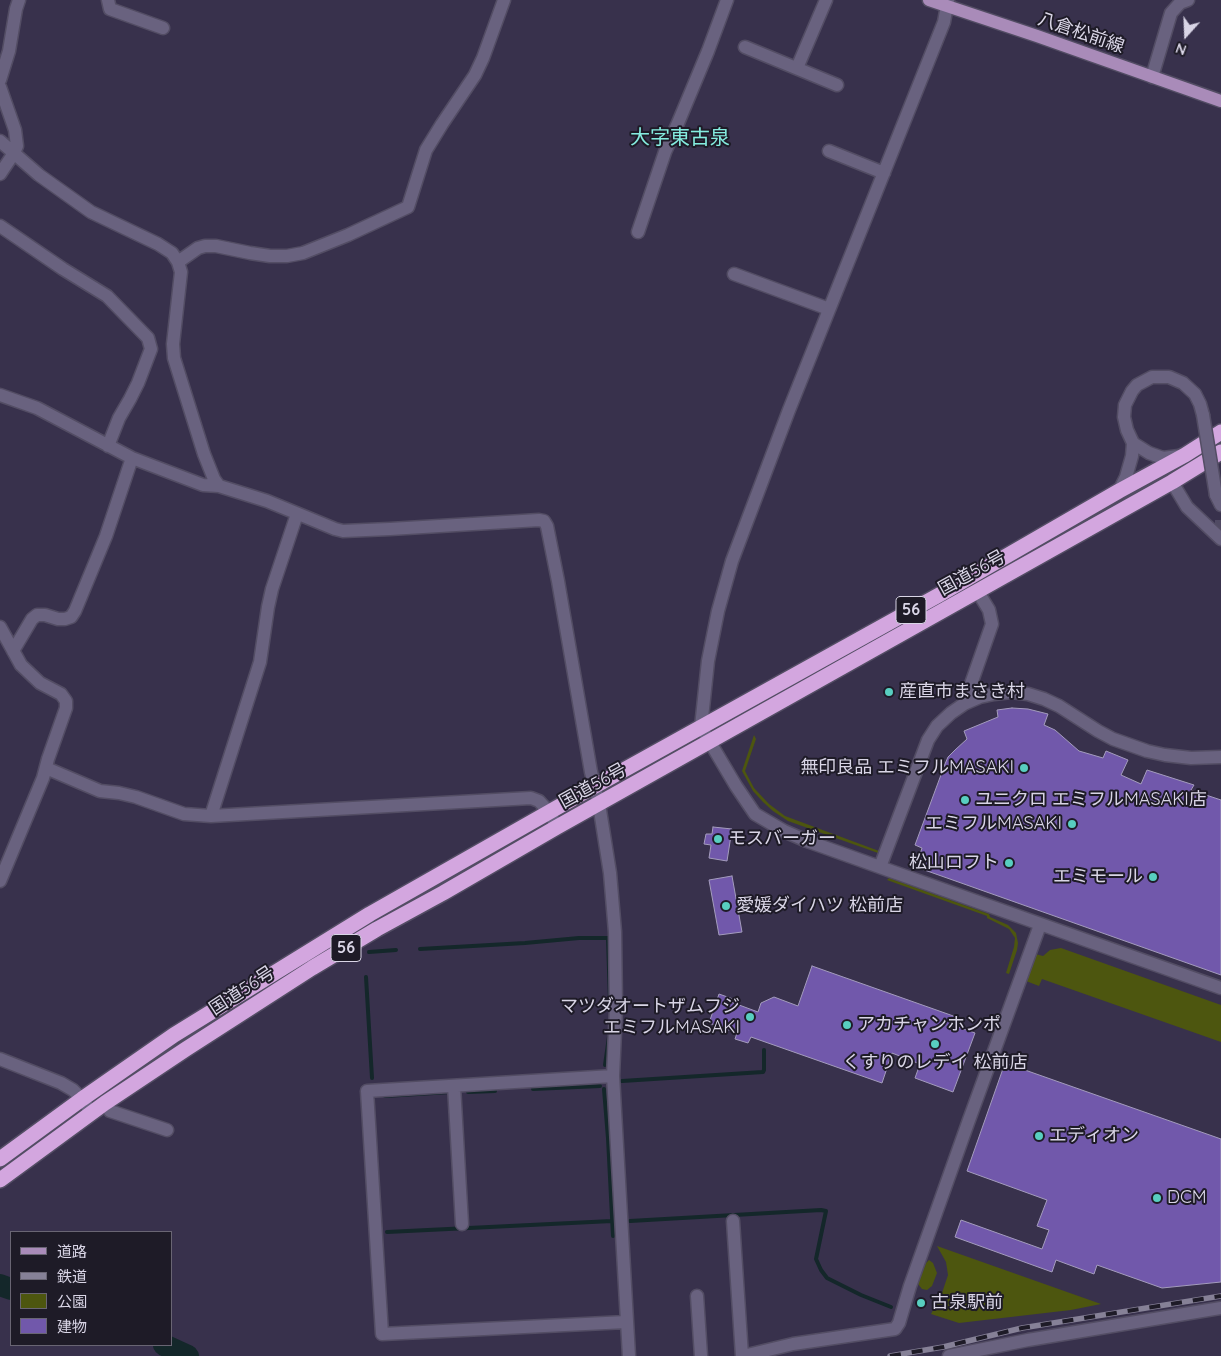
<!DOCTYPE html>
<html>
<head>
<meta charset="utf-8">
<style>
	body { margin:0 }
	#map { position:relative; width:1221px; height:1356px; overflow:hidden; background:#38314c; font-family:Quicksand,"Noto Sans JP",sans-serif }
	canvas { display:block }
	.legend { position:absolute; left:10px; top:1231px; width:162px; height:115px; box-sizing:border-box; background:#1e1b27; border:1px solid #696573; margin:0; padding:6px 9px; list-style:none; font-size:15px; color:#d9d5e6 }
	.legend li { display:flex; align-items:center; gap:10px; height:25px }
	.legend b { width:25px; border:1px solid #696573 }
	.north { position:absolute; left:1161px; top:10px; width:50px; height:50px; -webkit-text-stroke:4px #1e1b27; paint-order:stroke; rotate:200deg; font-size:14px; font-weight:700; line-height:20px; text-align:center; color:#d9d5e6 }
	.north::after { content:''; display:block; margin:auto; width:18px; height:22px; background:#d9d5e6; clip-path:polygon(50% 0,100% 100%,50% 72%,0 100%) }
</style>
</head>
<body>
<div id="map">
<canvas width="1221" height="1356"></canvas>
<ul class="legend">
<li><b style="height:6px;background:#a98bb9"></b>道路</li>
<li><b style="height:6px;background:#868197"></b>鉄道</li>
<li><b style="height:14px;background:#4d560f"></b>公園</li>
<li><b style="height:14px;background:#7158ab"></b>建物</li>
</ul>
<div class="north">N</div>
</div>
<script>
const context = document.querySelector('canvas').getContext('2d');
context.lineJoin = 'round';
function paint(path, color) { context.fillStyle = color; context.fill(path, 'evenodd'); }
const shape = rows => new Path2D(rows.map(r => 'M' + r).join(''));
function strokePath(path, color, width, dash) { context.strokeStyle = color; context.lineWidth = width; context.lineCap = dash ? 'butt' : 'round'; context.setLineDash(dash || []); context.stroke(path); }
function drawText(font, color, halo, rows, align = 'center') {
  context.font = font + ' Quicksand,"Noto Sans JP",sans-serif'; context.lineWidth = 4; context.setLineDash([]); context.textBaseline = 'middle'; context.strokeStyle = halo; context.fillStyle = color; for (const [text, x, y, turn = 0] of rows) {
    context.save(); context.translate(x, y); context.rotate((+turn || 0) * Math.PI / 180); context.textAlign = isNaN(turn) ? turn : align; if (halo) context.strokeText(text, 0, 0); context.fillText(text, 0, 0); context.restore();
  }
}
const green = shape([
	[754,735,756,739,745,771,754,788,769,804,785,816,879,851,878,853,788,821,773,811,763,802,753,791,742,771],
	[889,878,989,914,990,917,1008,925,1016,933,1018,943,1017,950,1009,974,1006,973,1014,947,1015,938,1009,929,987,918,987,916,887,880],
	[1061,948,1221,1005,1221,1042,1042,979,1039,986,1026,981,1035,954,1043,956,1050,950],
	[937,1246,1101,1304,1071,1310,959,1323,931,1314,942,1293,948,1275,946,1262],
	[929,1260,933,1263,937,1273,932,1286,927,1290,922,1289,918,1284,926,1263]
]);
const stream = shape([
	[420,949,525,943,579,938,608,938,610,1000],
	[369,952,396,950],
	[366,977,372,1078],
	[605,1065,609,1037],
	[622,1081,763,1072,764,1070,764,1050],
	[533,1089,600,1086],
	[604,1089,608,1138,613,1236],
	[468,1092,495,1091],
	[385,1096,450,1092],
	[630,1221,821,1210,826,1211,816,1259,821,1270,827,1278,861,1295,891,1307],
	[387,1232,612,1221]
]);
const river = shape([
	[0,1285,11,1289],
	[164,1345,188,1356]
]);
const building = shape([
	[1012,708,1028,709,1048,714,1044,725,1055,730,1079,751,1103,758,1106,751,1128,760,1121,775,1141,784,1147,770,1194,785,1191,790,1221,800,1221,975,916,867,922,848,915,845,945,764,948,757,955,750,967,739,964,731,998,717,997,710,1012,708],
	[713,827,732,829,727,861,709,858,711,845,704,844,706,834,712,834,713,827],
	[732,876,742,932,719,935,709,880,732,876],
	[812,966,959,1018,956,1026,975,1033,953,1092,915,1078,920,1064,892,1053,882,1083,751,1037,748,1043,735,1039,737,1033,709,1023,719,994,733,999,731,1002,758,1012,761,1003,774,997,798,1006,812,966],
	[1005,1063,1221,1139,1221,1282,1162,1288,1097,1265,1094,1274,1056,1260,1052,1272,955,1237,961,1220,1042,1249,1049,1230,1037,1226,1047,1200,967,1171,1005,1063]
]);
const minorTunnel = shape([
	[1215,526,1221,526]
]);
const minor = shape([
	[108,0,110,9,163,28],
	[948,0,944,22,789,410,732,561,718,611,708,661,701,727,736,786,755,814,784,831,807,841,888,870,1221,988],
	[745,47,837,85],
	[797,68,826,0],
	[1152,77,1171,13,1180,3,1188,0],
	[0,80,9,51,16,9,19,0],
	[0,87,15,130,17,146,14,153,0,174],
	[0,141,39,175,91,212,158,244,172,253,178,262,181,272,173,344,174,358,204,454,214,479,219,486],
	[829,151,884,173],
	[0,226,63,269,107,296,148,338,151,349,138,383,130,399,119,418,108,446],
	[638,232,665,152,678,123,708,51,727,0],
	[178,262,198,248,205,246,216,246,250,253,270,256,287,256,303,253,348,235,408,207,426,150,442,124,475,75,483,58,504,0],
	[734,274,829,309],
	[0,395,37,408,132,458,203,485,219,486,267,501,335,529,343,531,390,529,539,520,544,521,547,526,558,581,591,772,599,804,610,873,615,932,616,1008,613,1076,629,1356],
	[1133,443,1149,453,1163,458,1179,456],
	[1172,482,1187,507,1221,539],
	[1119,491,1126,477,1132,456,1133,443,1127,430,1124,417,1125,405,1132,391,1137,385,1152,377,1169,377,1183,383,1195,394,1200,404,1203,415],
	[1216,495,1221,505],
	[0,627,21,665,40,683,61,694,66,701,66,708,48,759,43,778,0,881],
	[13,651,32,619,37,615,45,615,58,619,65,619,71,617,75,611,106,536,132,458],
	[964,704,992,624,989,610,978,592],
	[46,768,100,791,119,793,136,797,184,814,211,816,531,798,539,801,549,812,557,827],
	[211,816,260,662,268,607,272,589,297,514],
	[880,867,928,740,937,726,951,713,964,704,980,697,994,694,1011,692,1028,694,1044,699,1059,706,1098,731,1113,739,1147,751,1165,755,1191,758,1221,757],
	[0,1059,61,1083,73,1090,82,1099,91,1112],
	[613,1076,367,1091,382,1334,626,1322],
	[454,1086,462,1224],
	[105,1103,110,1111,167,1130],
	[733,1221,742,1356],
	[697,1296,701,1356],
	[743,1356,793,1344,895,1329,899,1323,910,1286,969,1120,1040,925],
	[949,1356,1028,1340,1221,1308]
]);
const major = shape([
	[929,0,1037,36,1221,101]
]);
const highway = shape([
	[0,1159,82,1099,174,1035,370,914,595,786,939,595,1119,491,1185,455,1221,432],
	[0,1180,105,1103,186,1049,312,968,377,929,443,893,557,827,1172,482,1221,452]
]);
const rail = shape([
	[890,1356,943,1347,1022,1328,1221,1296]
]);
const minorBridge = shape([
	[1203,415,1216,495]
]);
const markers = [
	[889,692,5,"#58cec0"],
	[1024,768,5,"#58cec0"],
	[965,800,5,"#58cec0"],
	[1072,824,5,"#58cec0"],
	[718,839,5,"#58cec0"],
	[1009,863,5,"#58cec0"],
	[1153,877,5,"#58cec0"],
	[726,906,5,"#58cec0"],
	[750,1017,5,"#58cec0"],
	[847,1025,5,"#58cec0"],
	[935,1044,5,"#58cec0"],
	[1039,1136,5,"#58cec0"],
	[1157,1198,5,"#58cec0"],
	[921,1303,5,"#58cec0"]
];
const shields = [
	[911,610,30],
	[346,948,30]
];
const shieldNames = [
	["56",911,610],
	["56",346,948]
];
const streetNames = [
	["八倉松前線",1081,33,19],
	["国道56号",972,573,-29],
	["国道56号",593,786,-29],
	["国道56号",242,991,-33]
];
const poiNames = [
	["産直市まさき村",899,692],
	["無印良品 エミフルMASAKI",1014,768,"right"],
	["ユニクロ エミフルMASAKI店",975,800],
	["エミフルMASAKI",1062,824,"right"],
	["モスバーガー",728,839],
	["松山ロフト",999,863,"right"],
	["エミモール",1143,877,"right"],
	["愛媛ダイハツ 松前店",736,906],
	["マツダオートザムフジ",740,1007,"right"],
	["エミフルMASAKI",740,1028,"right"],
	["アカチャンホンポ",857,1025],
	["くすりのレデイ 松前店",935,1063,"center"],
	["エディオン",1049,1136],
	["DCM",1167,1198],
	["古泉駅前",931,1303]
];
const quarterNames = [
	["大字東古泉",680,138]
];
paint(green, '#4d560f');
strokePath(stream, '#14272a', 4);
strokePath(river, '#14272a', 22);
paint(building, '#7158ab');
strokePath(building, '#a49cbd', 1);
strokePath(minorTunnel, '#504a63', 12, [12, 6]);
strokePath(minor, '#534d64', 15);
strokePath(major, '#534d64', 15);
strokePath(highway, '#534d64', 18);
strokePath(minor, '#69627f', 12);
strokePath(major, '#a98bb9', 12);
strokePath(highway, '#d3a6df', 15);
strokePath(rail, '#868197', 5.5);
strokePath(rail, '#1e1b27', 4, [11]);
strokePath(minorBridge, '#534d64', 15, []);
strokePath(minorBridge, '#69627f', 12);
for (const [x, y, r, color] of markers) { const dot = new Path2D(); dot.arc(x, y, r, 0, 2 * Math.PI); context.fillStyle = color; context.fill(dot); strokePath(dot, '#1e1b27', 2); }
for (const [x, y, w] of shields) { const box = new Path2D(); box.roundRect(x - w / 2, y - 13.5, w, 27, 4); context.fillStyle = '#1e1b27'; context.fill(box); strokePath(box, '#d9d5e6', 1); }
drawText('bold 16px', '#d9d5e6', null, shieldNames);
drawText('18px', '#d9d5e6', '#1e1b27', streetNames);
drawText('18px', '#d9d5e6', '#1e1b27', poiNames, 'left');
drawText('20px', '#85ede0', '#1e1b27', quarterNames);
</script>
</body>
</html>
